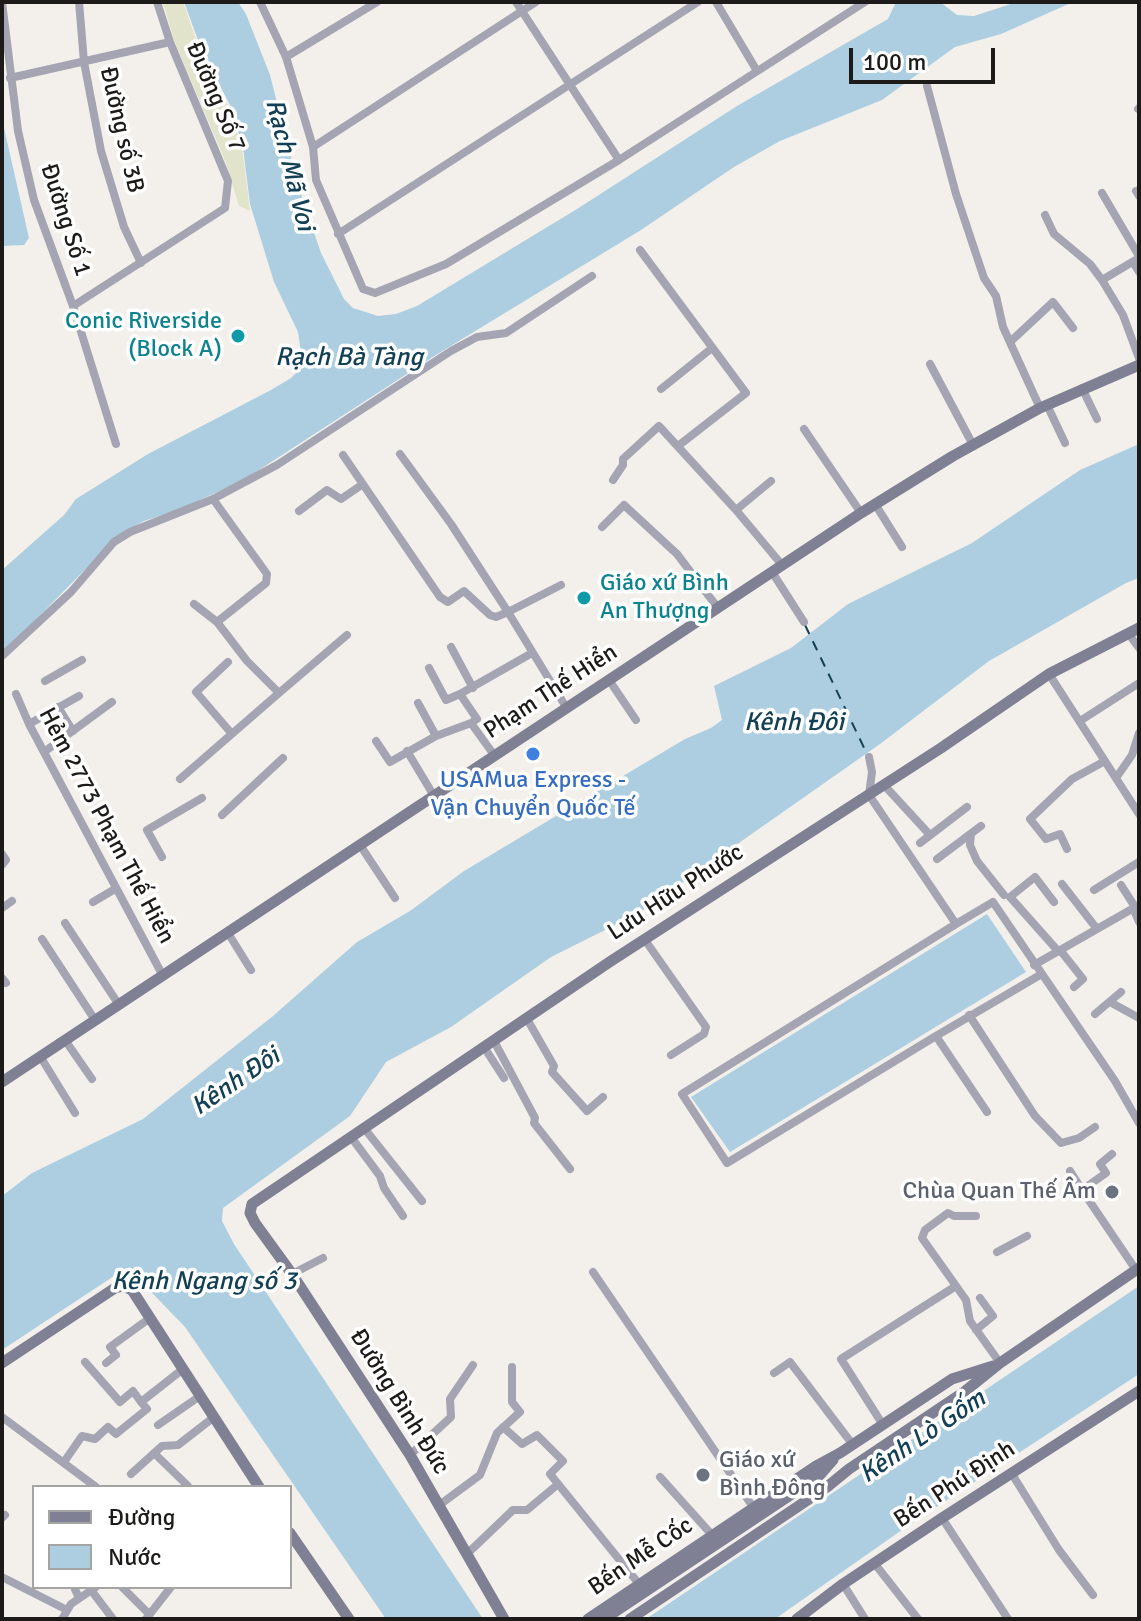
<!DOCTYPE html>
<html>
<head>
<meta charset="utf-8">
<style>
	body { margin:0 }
	#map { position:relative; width:1141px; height:1621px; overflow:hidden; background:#f3f0eb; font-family:Signika,sans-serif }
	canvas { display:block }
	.frame { position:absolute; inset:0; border:4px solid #1c1b19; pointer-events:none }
	.legend { position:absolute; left:32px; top:1485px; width:260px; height:104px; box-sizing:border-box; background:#fff; border:2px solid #a4a4a3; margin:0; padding:10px 14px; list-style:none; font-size:24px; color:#1c1b19 }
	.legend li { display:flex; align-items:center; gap:16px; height:40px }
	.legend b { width:40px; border:2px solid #a4a4a3 }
	.scale { position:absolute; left:849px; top:48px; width:146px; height:36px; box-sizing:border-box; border:4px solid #1c1b19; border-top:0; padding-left:10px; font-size:24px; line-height:28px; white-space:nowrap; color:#1c1b19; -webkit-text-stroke:6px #fff; paint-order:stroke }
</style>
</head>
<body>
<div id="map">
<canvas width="1141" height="1621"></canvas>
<div class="frame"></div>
<ul class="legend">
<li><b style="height:10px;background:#7f8094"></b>Đường</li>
<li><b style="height:22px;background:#accee0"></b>Nước</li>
</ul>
<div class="scale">100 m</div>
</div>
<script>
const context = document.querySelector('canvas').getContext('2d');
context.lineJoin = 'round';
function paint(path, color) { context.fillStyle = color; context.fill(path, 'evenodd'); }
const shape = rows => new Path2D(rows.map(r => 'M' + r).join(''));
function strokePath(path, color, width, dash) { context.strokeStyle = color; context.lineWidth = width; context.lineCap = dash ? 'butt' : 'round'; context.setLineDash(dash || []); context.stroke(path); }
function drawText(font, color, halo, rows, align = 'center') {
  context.font = font + ' Signika,sans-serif'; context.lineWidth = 7; context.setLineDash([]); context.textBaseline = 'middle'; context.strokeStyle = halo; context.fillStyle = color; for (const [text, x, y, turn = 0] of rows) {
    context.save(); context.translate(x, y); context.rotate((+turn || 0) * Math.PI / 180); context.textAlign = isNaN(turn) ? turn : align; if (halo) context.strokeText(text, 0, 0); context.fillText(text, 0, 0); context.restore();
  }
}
const green = shape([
	[163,2,183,2,200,51,231,110,230,121,241,140,250,211,239,206,226,163,174,40]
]);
const water = shape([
	[184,2,238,2,246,14,270,75,298,185,321,253,344,299,353,308,378,316,396,314,417,306,577,209,737,106,888,19,896,2,940,2,957,15,974,16,1017,2,1073,2,1001,34,955,47,882,100,780,141,734,167,641,230,436,355,242,481,175,511,144,521,119,535,2,654,2,570,64,515,76,499,148,454,271,390,291,378,303,366,298,332,274,282,250,204,242,139,232,121,232,109,202,51],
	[2,119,29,238,24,245,2,246],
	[1139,444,1139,578,1126,583,989,661,880,744,639,913,551,957,451,1027,386,1062,350,1116,223,1208,222,1221,234,1244,483,1619,386,1619,185,1327,130,1270,117,1274,2,1350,2,1196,32,1173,143,1119,273,1016,357,942,410,911,464,871,685,739,711,728,722,720,714,686,791,648,848,604,972,543,1080,470],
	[987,914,1026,972,730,1152,691,1097],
	[1139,1286,1139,1374,909,1525,775,1619,646,1619]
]);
const ferry = shape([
	[805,625,868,756]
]);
const street = shape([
	[2,2,18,131,34,200,73,306,116,444],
	[79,2,84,62,101,151,124,227,141,263],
	[260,2,286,57,313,147,316,180,363,289,375,293,446,264,619,160,865,2],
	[516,2,619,160],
	[716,2,757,71],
	[286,57,377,2],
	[10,78,170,42],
	[927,86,956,194,984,278,996,296,1003,327,1040,408],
	[1138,109,1139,108],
	[313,147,536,2],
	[1136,191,1139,196],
	[1102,193,1139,256],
	[1045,215,1054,234,1090,264,1102,280,1123,315,1139,358],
	[338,234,698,2],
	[640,250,746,393,678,446],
	[1133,262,1139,272],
	[1102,280,1139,258],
	[73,306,225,208,228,181,170,42,157,2],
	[1010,342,1053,302,1073,328],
	[930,364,973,445],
	[1082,388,1097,419],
	[661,389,712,348],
	[1047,405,1065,443],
	[804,429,861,513],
	[343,455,440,597,448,602,464,591,490,615,496,617,508,612,451,524,400,454],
	[613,480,623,465,623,459,659,426,736,510,782,565],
	[213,499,267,574,266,583,217,622],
	[875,504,902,547],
	[736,510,771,481],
	[299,511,327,490,341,499,363,484],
	[602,527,624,505,677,554,718,608],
	[772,572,804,622],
	[561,585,508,612,566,707],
	[1128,633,1139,648],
	[451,647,473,688],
	[2,656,71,592,114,542,130,532,213,499,277,465,451,351,477,337,506,333,592,276],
	[228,662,196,692,232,734],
	[429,668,446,700,460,694],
	[1049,674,1139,814],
	[609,680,636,720],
	[45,681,82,660],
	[279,693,347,635],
	[16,694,29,724,163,976],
	[418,703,436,736],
	[58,707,73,731],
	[1080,721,1139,683],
	[471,723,477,719,460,694,532,653],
	[471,723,494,755],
	[29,724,79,696],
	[376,741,390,762,436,736,471,723],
	[407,751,434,796],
	[44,752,112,702],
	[869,757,872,772,869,795,956,924,682,1094,727,1163,936,1036,987,1112],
	[1116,778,1132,755,1139,733],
	[180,779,279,693,247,661,217,622,194,604],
	[884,785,930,835],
	[222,815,283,758],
	[971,834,970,845,977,861,1004,895],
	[920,843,967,807],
	[360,845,395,898],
	[1067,849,1060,834,1046,839,1030,819,1072,779,1105,761],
	[2,854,6,860,2,865],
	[162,857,147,830,202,798],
	[937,859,981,826],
	[1062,884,1097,929],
	[1121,885,1135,907],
	[1094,890,1139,862],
	[93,902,115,889],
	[1054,902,1035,877,1010,897,1058,951],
	[2,908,12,901],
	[1133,908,1139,922],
	[65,923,119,1005],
	[956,924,993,902,1115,1081,1139,1123],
	[228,933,251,970],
	[42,939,95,1020],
	[645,940,706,1027,704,1034,671,1055],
	[1060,950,1083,979,1074,987],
	[1034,965,1139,905],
	[2,978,6,983],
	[1110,1002,1139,1018],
	[1095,1014,1121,992],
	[969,1015,1035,1116,1061,1143,1079,1138,1095,1127],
	[527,1019,554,1066,552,1072,587,1111,603,1097],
	[936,1036,1040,975],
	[65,1040,92,1079],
	[494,1041,535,1118,534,1123,570,1169],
	[484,1047,504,1078],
	[40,1056,75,1113],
	[364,1128,422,1201],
	[351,1137,380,1176,384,1188,403,1216],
	[1112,1154,1100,1164,1106,1173,1082,1190,1136,1270],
	[1070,1171,1082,1190],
	[976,1216,954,1216,948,1213,925,1230,922,1238,966,1300,970,1321,1000,1363],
	[997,1252,1027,1236],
	[593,1272,753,1507],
	[292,1274,323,1258],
	[976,1330,993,1316,980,1298],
	[85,1362,120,1402,133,1391,141,1402],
	[106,1363,116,1355,110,1347,150,1318],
	[774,1373,790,1362,853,1445],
	[2,1417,96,1487],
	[158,1425,200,1396],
	[883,1425,841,1359,956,1286],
	[503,1427,522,1444,537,1435,563,1461,550,1474,639,1584],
	[154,1453,188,1486],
	[410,1455,451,1417,450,1399,473,1365],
	[64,1462,82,1436,95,1439,108,1427,116,1434,147,1409,141,1402,183,1369],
	[131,1474,162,1446,178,1445,214,1417],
	[1012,1474,1059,1550,1093,1595],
	[660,1477,712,1535],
	[438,1506,480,1475,497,1433,520,1412,512,1402,512,1367],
	[2,1518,5,1515],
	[942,1518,1008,1619],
	[468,1553,513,1510,527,1510,557,1485],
	[875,1564,918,1619],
	[2,1577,67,1610],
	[843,1584,865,1619],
	[74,1587,79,1598],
	[122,1587,149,1614],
	[91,1590,113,1619],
	[62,1619,71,1604,96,1587],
	[146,1619,171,1587]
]);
const secondary = shape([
	[2,1082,861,513,953,456,1040,408,1139,365],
	[2,1363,115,1288,123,1286,132,1290,259,1487],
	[290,1533,349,1619],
	[504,1619,410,1455,292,1274,255,1223,250,1213,252,1204,611,961,941,748,1049,674,1139,628],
	[588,1619,816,1466,840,1453,952,1379,993,1366],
	[604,1619,819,1476,833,1460],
	[630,1619,827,1487,849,1469,964,1392,1000,1363,1139,1268],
	[797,1619,843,1584,942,1518,1139,1391]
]);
const markers = [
	[238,336,8,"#0f9aa8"],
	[584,598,8,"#0f9aa8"],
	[533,754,8,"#3f7fe0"],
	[1112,1192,8,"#6b7280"],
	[703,1475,8,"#6b7280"]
];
const streetNames = [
	["Đường Số 7",215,97,67],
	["Đường số 3B",121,130,77],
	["Đường Số 1",65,220,72],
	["Phạm Thế Hiển",551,692,-33],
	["Hẻm 2773 Phạm Thế Hiển",106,826,62],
	["Lưu Hữu Phước",676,893,-33],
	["Đường Bình Đức",399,1402,58],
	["Bến Phú Định",955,1485,-33],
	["Bến Mễ Cốc",641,1557,-34]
];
const cultureNames = [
	["Conic Riverside",222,322],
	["(Block A)",222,350],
	["Giáo xứ Bình",600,584,"left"],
	["An Thượng",600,612,"left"]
];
const shopNames = [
	["USAMua Express -",533,781],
	["Vận Chuyển Quốc Tế",533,809]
];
const worshipNames = [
	["Chùa Quan Thế Âm",1096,1192],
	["Giáo xứ",719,1461,"left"],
	["Bình Đông",719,1489,"left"]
];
const waterNames = [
	["Rạch Mã Voi",289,165,76],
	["Rạch Bà Tàng",349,358],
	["Kênh Đôi",794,723],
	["Kênh Đôi",236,1082,-34],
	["Kênh Ngang số 3",204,1282],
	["Kênh Lò Gốm",923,1437,-34]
];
paint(green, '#e1e3ca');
paint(water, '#accee0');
strokePath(ferry, '#134054', 2, [10, 8]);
strokePath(street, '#a4a4b2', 8);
strokePath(secondary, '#7f8094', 11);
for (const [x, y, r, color] of markers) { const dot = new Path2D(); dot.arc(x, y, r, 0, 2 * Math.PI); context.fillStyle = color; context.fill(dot); strokePath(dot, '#fff', 3); }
drawText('24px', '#1c1b19', '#fff', streetNames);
drawText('24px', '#0d838f', '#fff', cultureNames, 'right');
drawText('24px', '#366cbe', '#fff', shopNames);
drawText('24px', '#5b616d', '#fff', worshipNames, 'right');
drawText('italic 26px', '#134054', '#fff', waterNames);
</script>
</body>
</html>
